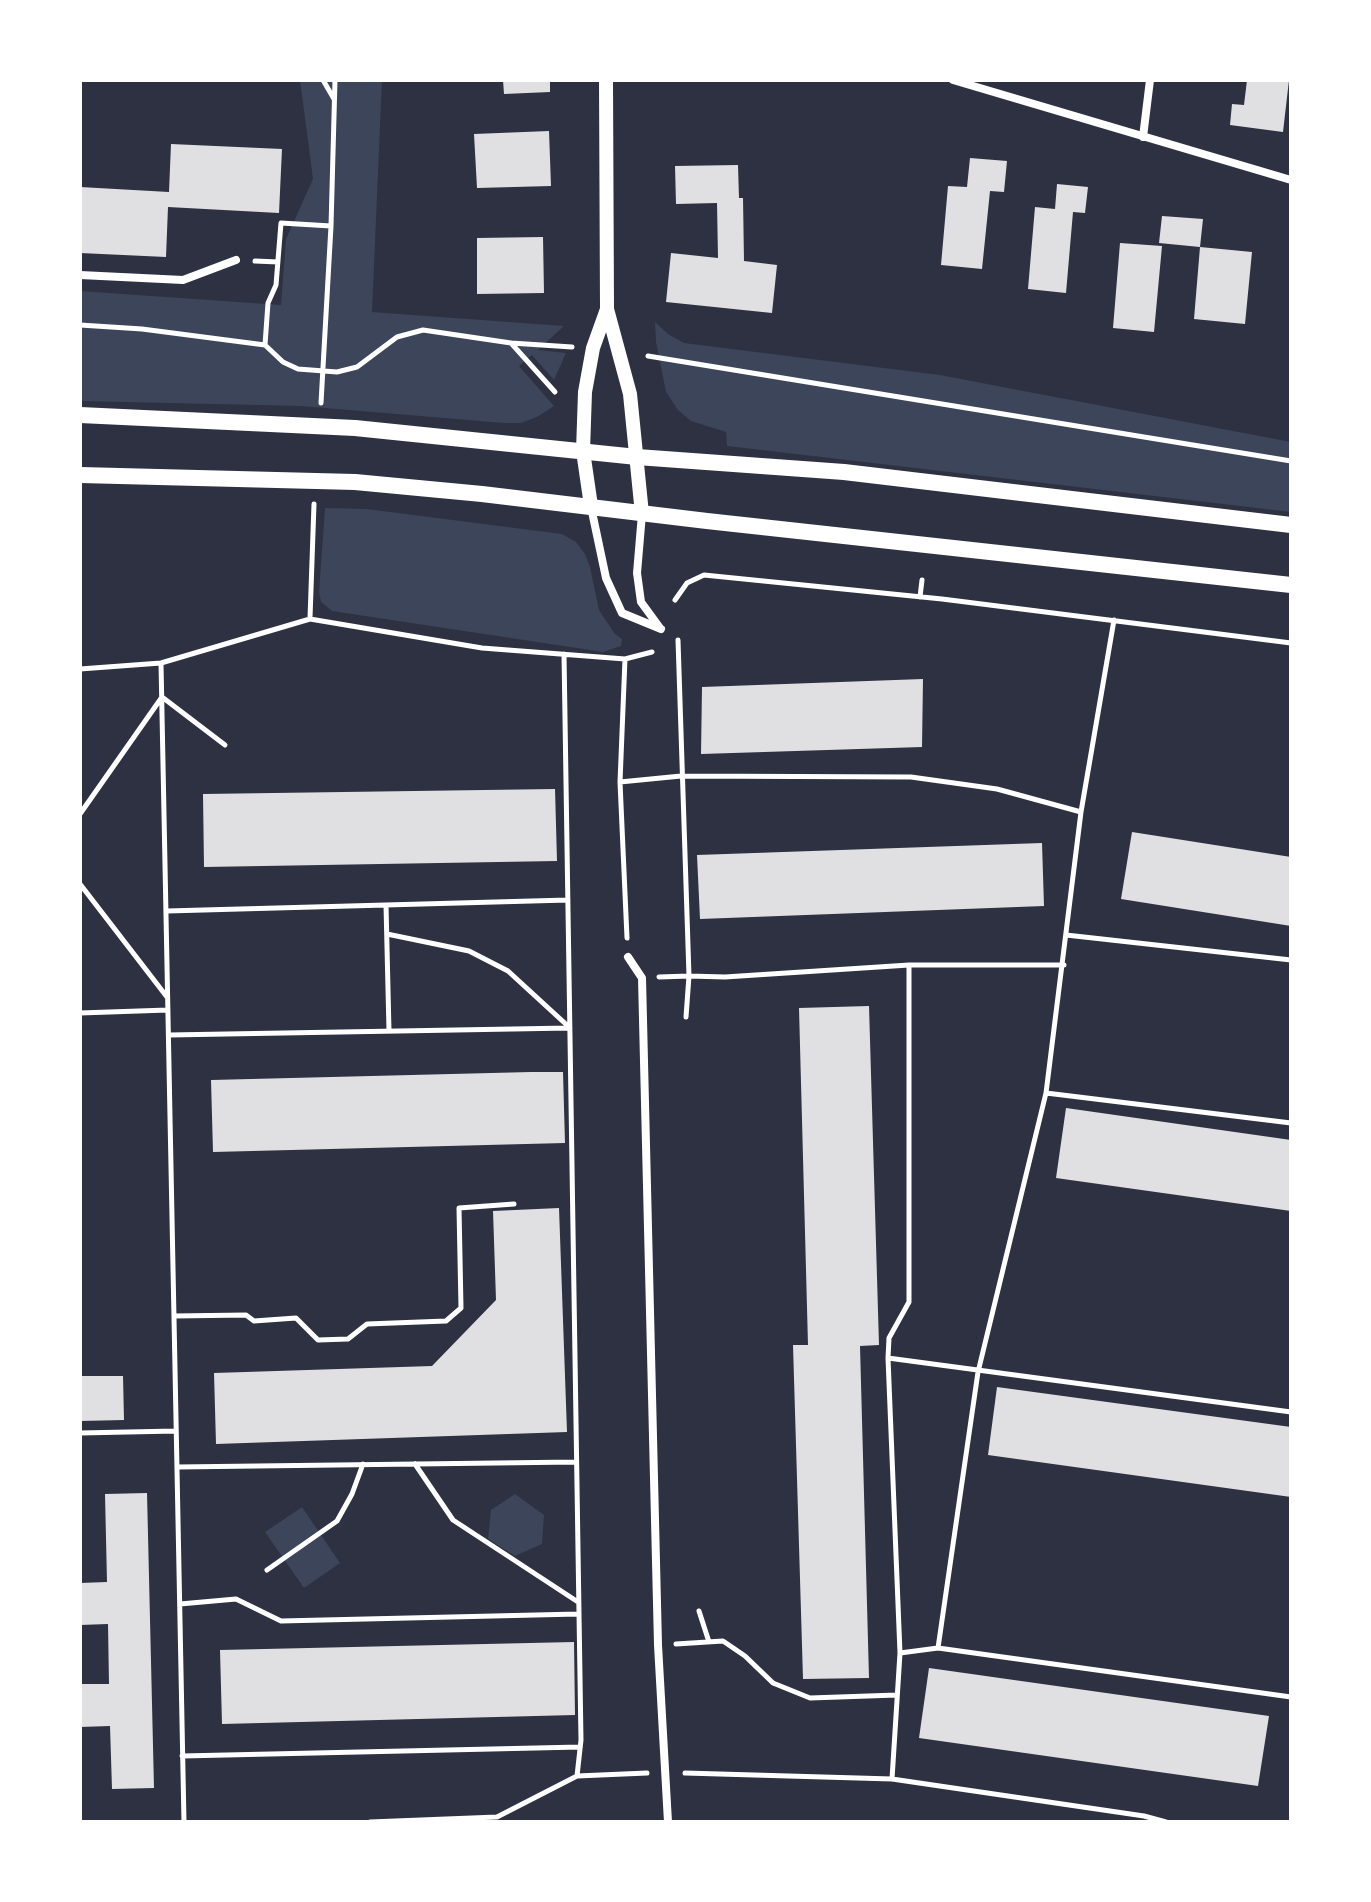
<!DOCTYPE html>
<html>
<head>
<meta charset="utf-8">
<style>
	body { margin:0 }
	#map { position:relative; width:1371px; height:1902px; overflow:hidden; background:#2d3142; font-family:"Sofia Sans Condensed",sans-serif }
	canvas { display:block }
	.frame { position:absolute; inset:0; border:82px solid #fff; pointer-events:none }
</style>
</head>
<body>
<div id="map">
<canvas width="1371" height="1902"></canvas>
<div class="frame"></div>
</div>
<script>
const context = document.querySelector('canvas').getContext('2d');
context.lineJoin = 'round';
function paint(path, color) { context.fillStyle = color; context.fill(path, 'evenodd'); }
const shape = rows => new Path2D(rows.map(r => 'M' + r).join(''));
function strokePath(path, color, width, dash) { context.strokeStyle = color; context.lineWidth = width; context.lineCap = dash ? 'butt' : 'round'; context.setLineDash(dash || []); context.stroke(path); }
const green = shape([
	[300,80,382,80,372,312,564,326,538,350,566,353,554,380,532,355,519,366,554,406,537,417,521,423,504,423,301,406,80,401,80,291,281,305,286,239,313,179],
	[655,322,668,334,684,343,940,375,1291,442,1291,512,727,446,726,432,691,421,678,410,666,392,656,342],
	[325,508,367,509,562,534,576,542,585,554,590,567,599,610,615,634,622,639,621,646,603,652,332,611,321,602,319,592],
	[515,1494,544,1515,542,1544,515,1556,488,1539,491,1510],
	[302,1507,340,1563,304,1588,265,1532]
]);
const building = shape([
	[503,80,550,80,550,92,504,94],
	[1247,80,1289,80,1283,132,1230,125,1232,104,1244,105],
	[549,131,551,186,477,188,474,134],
	[171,144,282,149,279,213,168,207,166,257,80,253,80,187,169,192],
	[970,158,1007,161,1004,192,990,191,982,269,941,265,948,186,967,187],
	[738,165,739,198,743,198,744,261,777,265,772,313,666,302,671,253,718,258,717,203,676,204,675,166],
	[1057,184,1088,187,1085,213,1073,212,1066,293,1028,289,1035,207,1055,209],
	[1162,216,1203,219,1200,247,1159,243],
	[543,237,544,293,477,294,477,238],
	[1120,243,1162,246,1154,332,1113,328],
	[1200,247,1252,252,1245,324,1194,319],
	[923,679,922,747,701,754,702,687],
	[555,789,557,861,204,867,203,794],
	[1132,832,1291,857,1291,926,1121,899],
	[1042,843,1044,906,700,919,697,855],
	[869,1006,879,1345,860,1346,869,1678,803,1679,793,1345,808,1345,799,1008],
	[531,1072,563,1072,565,1143,213,1152,211,1080],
	[1066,1108,1291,1140,1291,1211,1056,1178],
	[559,1208,567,1432,216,1444,214,1373,432,1366,496,1300,493,1211],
	[80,1376,123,1376,124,1420,80,1421],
	[997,1387,1291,1427,1291,1497,988,1455],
	[147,1493,154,1788,112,1789,110,1726,80,1727,80,1684,109,1684,108,1624,80,1625,80,1583,107,1582,105,1494],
	[574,1642,575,1715,222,1724,220,1650],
	[929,1668,1269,1716,1258,1786,919,1738]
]);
const path = shape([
	[323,80,334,99],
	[255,261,278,262],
	[80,325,142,329,265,345,283,362,298,369,337,372,357,367,397,337,423,330,511,343],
	[265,345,268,303,276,285,281,223,331,226],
	[648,356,1291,461],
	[555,392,511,343,572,347],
	[321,403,331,226,335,80],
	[920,597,922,580],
	[675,600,687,583,704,575,942,599,1291,643],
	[310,618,314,504],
	[564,654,581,1740,577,1776],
	[625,659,620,782,627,938],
	[161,663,184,1822],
	[80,669,161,663,310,619,482,648,625,659,652,652],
	[620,782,681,776,911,777,997,789,1081,812],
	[80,814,162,697,225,745],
	[80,884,167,997],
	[386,905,389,1031],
	[167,911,568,900],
	[387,934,469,951,508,971,569,1027],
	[1066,935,1291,960],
	[659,977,689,976,678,640],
	[80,1013,168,1010],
	[686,1017,689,976,725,977,909,965,1064,965],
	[169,1035,570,1028],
	[1046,1093,1291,1123],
	[174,1316,246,1315,254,1321,296,1318,318,1340,348,1339,367,1324,446,1321,461,1308,459,1208,514,1204],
	[888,1358,1291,1412],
	[80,1433,176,1431],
	[415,1464,453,1520,578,1602],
	[177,1467,576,1462],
	[267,1570,337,1521,352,1494,363,1464],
	[180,1604,236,1599,281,1621,578,1614],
	[699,1611,709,1642],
	[676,1644,723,1641,745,1656,773,1683,810,1698,897,1695],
	[938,1648,978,1372,1046,1093,1081,812,1114,620],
	[900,1653,938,1648,1291,1697],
	[182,1756,580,1747],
	[685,1773,892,1779,1144,1816,1166,1822],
	[892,1779,900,1653,888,1358,889,1338,909,1302,909,965],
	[370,1822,497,1817,577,1776,647,1773]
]);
const minor = shape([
	[953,80,1291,180],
	[1143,137,1150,80],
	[80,275,183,280,236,260],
	[591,507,606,578,622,613,661,629],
	[642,514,637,573,641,602,660,628],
	[628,957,642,978,658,1645,668,1822]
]);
const tertiary = shape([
	[606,80,607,309,630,394,642,514],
	[591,506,583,451,585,392,593,348,607,309]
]);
const secondary = shape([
	[80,415,355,428,637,457,844,472,1291,525],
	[80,475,355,482,482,494,707,521,1291,585]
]);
paint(green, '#3c4559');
paint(building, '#e0e0e3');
strokePath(path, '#fff', 5);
strokePath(minor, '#fff', 8);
strokePath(tertiary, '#fff', 14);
strokePath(secondary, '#fff', 16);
</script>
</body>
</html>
